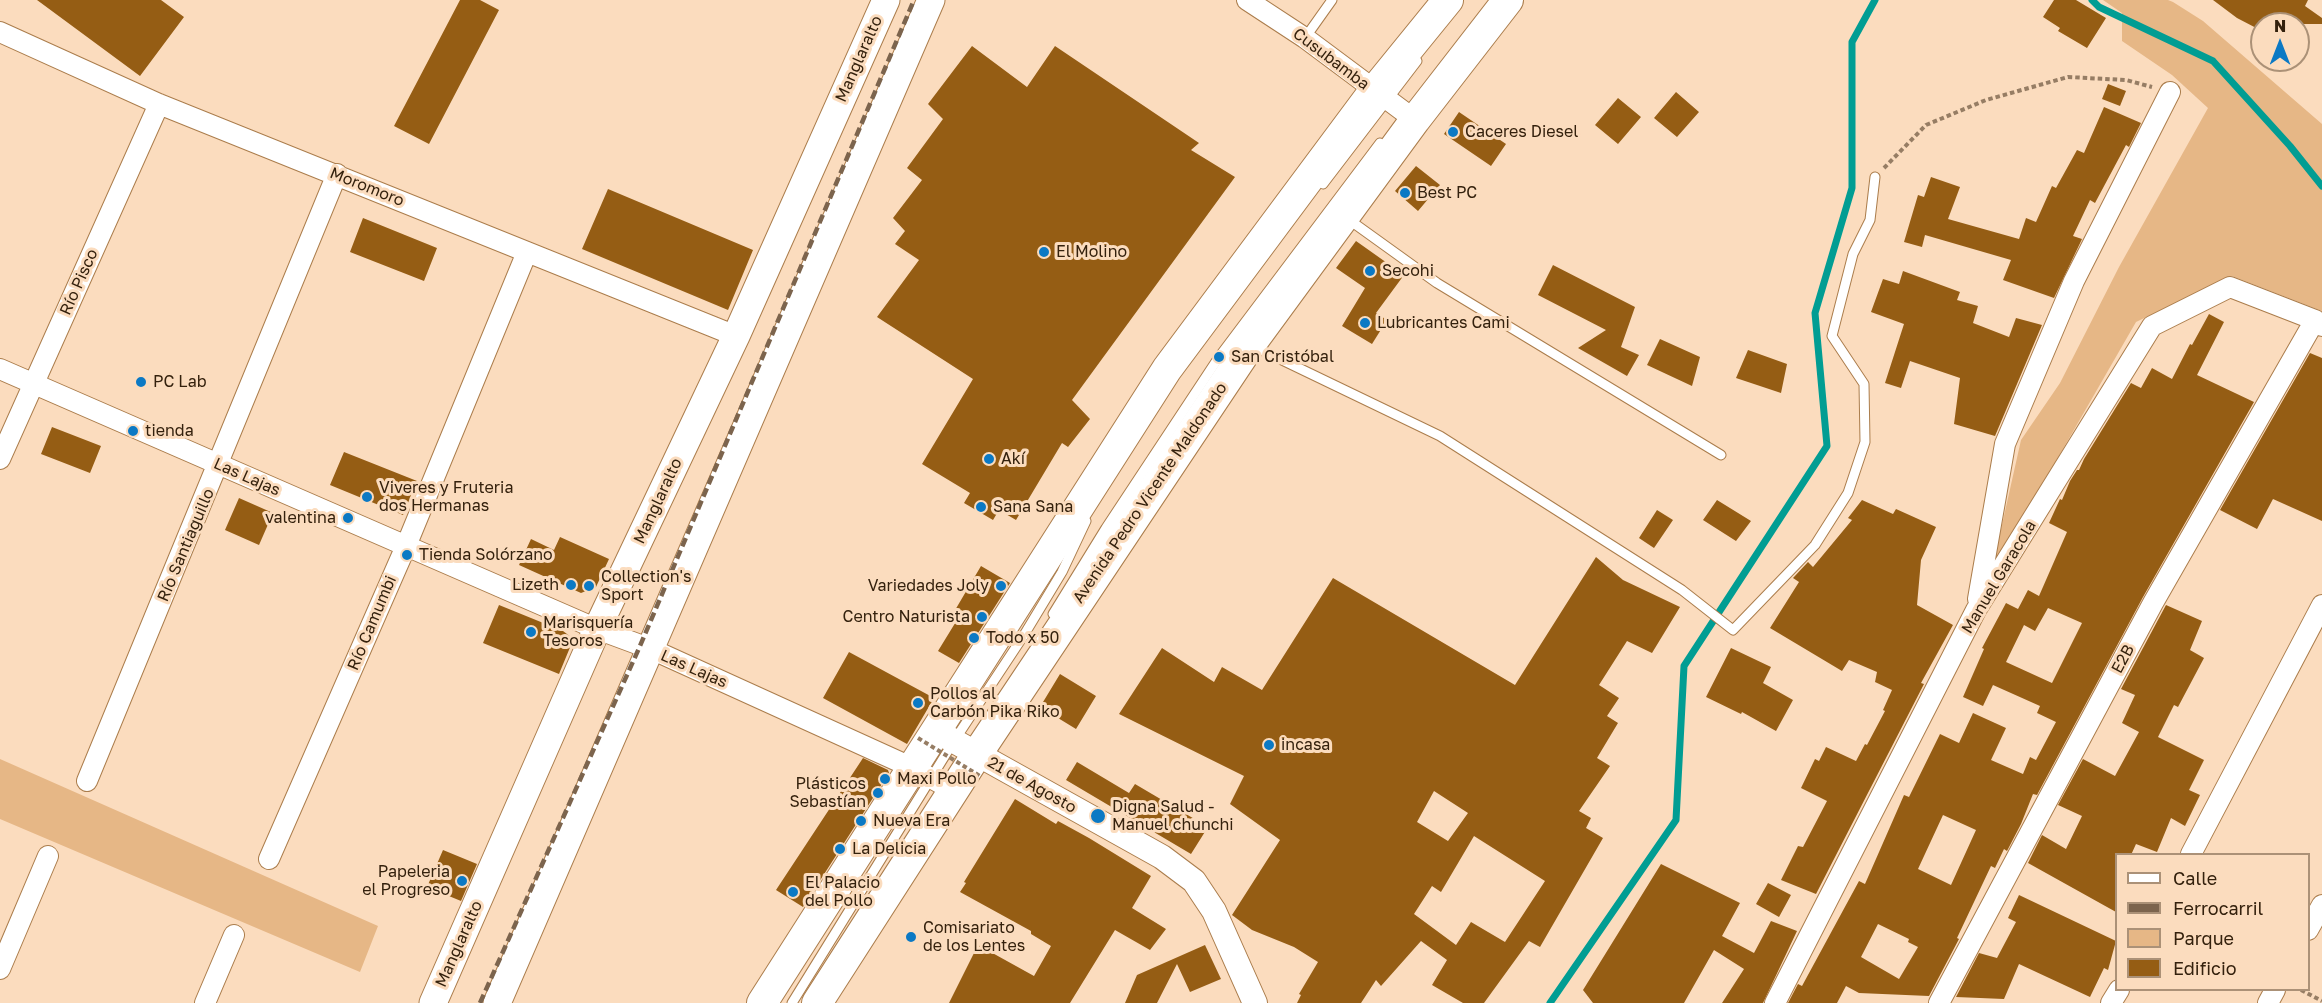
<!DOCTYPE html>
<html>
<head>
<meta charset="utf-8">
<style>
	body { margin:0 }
	#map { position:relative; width:2322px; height:1003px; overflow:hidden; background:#fbdcbe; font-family:"Golos Text",sans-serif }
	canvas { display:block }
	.legend { position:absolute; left:2115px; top:853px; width:195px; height:138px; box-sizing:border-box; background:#fbdcbe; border:2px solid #ab9177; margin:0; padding:8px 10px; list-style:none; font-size:18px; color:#34210d }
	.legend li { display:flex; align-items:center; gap:12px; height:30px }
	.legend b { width:30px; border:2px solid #ab9177 }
	.north { position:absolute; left:2250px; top:12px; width:60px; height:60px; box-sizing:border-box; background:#fbdcbe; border:2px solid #ab9177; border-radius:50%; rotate:0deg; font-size:16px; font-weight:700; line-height:24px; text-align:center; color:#34210d }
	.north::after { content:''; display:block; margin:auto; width:21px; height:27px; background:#0b79c4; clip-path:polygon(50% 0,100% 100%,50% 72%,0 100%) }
</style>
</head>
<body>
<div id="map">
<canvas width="2322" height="1003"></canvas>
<ul class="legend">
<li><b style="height:8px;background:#fff"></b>Calle</li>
<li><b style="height:8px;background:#7c644d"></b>Ferrocarril</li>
<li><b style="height:16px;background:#e6b786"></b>Parque</li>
<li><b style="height:16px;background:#955d14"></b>Edificio</li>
</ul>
<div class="north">N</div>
</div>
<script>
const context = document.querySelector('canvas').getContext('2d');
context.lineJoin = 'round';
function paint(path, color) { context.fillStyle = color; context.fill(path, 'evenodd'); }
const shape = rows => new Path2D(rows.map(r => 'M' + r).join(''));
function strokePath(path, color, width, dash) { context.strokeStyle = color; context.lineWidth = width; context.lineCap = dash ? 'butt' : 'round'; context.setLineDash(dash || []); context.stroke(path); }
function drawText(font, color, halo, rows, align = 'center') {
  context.font = font + ' "Golos Text",sans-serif'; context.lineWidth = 6; context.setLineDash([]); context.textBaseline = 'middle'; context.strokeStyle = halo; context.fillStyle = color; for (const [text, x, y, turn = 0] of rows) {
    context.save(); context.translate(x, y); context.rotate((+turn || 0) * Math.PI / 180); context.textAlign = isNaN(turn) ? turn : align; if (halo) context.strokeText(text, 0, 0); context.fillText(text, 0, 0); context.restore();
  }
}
const green = shape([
	[2103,0,2168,0,2173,2,2203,21,2322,124,2322,311,2232,276,2136,322,2052,468,1999,566,1993,565,2021,440,2060,383,2119,267,2208,108,2172,75,2122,41,2122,13],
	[0,759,378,926,360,972,0,819]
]);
const stream = shape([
	[2092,0,2099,7,2213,61,2290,146,2322,186],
	[1550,1003,1676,820,1684,666,1827,446,1815,313,1852,188,1852,42,1875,0]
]);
const building = shape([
	[37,0,161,0,184,17,140,76],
	[460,0,480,0,499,10,429,144,394,126],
	[2054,0,2076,0,2106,18,2087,48,2058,31,2060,28,2043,17],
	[2213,0,2308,0,2305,6,2322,18,2322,24,2262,24,2262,31,2237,18],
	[972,46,1027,87,1055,46,1199,143,1191,150,1235,177,1072,400,1090,419,1068,447,1062,443,1016,520,999,510,993,520,964,503,970,493,922,464,973,379,877,317,919,260,895,244,905,231,893,218,922,180,907,168,943,119,928,104],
	[2108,84,2126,91,2120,106,2102,99],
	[1676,92,1699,112,1677,137,1654,118],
	[1618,98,1641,117,1618,144,1595,125],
	[2104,107,2141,123,2129,147,2126,145,2095,203,2090,200,2073,236,2082,239,2054,298,2003,280,2011,260,1925,235,1922,247,1904,242,1918,195,1924,197,1931,177,1960,187,1948,219,2019,239,2026,218,2036,222,2052,186,2056,188,2077,150,2084,153],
	[1459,112,1506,144,1491,166,1444,134],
	[1416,166,1440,185,1418,211,1395,191],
	[608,189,753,250,728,310,582,249],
	[363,218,437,248,424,281,350,252],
	[1356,241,1404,275,1376,313,1387,320,1372,344,1342,326,1365,288,1336,268],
	[1553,265,1635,307,1621,347,1639,355,1627,376,1578,348,1606,330,1538,295],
	[1903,271,1960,292,1957,300,1978,306,1973,323,2009,337,2016,318,2042,325,1995,436,1954,424,1960,378,1910,361,1901,388,1885,383,1904,324,1871,312,1883,279,1899,284],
	[2209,314,2224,322,2197,375,2254,402,2143,597,2037,795,2033,794,2021,824,2007,851,2004,849,1995,868,1991,866,1957,938,1959,939,1929,996,1859,993,1846,986,1837,1003,1788,1003,1798,984,1802,986,1859,881,1865,884,1904,795,1909,797,1940,734,1959,743,1973,713,2006,728,1991,760,2023,774,2030,757,2036,760,2056,722,2037,713,2040,706,1993,685,1983,706,1963,697,1984,649,1982,648,2006,603,2018,609,2028,590,2039,596,2067,532,2049,523,2060,499,2062,500,2070,481,2077,470,2079,470,2084,459,2131,383,2141,388,2152,368,2172,379,2190,344,2192,345],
	[2048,608,2082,623,2052,683,2006,662,2024,625,2035,631],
	[1943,815,1976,830,1951,885,1918,869],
	[1878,924,1909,939,1908,942,1918,947,1899,979,1861,957],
	[1660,339,1700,357,1692,386,1647,365],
	[1748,350,1787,364,1781,393,1736,378],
	[2310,353,2322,358,2322,521,2273,499,2257,529,2220,510],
	[52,427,101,446,90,473,41,454],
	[344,452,417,481,403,515,330,485],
	[239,498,273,513,259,545,225,530],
	[1717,500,1751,521,1736,541,1703,520],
	[1862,500,1893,514,1896,509,1936,527,1921,560,1917,605,1953,625,1921,683,1924,684,1816,894,1781,880,1798,846,1803,847,1827,801,1801,788,1815,759,1819,761,1826,747,1856,761,1865,744,1867,745,1885,711,1883,710,1892,690,1875,682,1877,672,1849,660,1842,671,1770,628,1799,582,1793,578,1808,562,1813,567,1852,520,1848,518],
	[1657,510,1673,520,1654,548,1639,538],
	[560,537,609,559,596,587,581,593,519,565,531,539,554,550],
	[1596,557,1623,580,1680,607,1652,653,1627,641,1599,685,1619,698,1607,716,1618,723,1597,758,1610,766,1579,811,1591,818,1586,828,1603,838,1540,947,1529,941,1484,1003,1463,1003,1432,985,1447,960,1421,941,1381,986,1376,980,1361,1003,1297,1003,1301,995,1299,994,1318,962,1294,947,1252,930,1232,915,1280,840,1230,804,1244,776,1119,714,1162,648,1214,682,1222,667,1262,690,1333,578,1515,685],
	[1434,791,1468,813,1448,841,1417,822],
	[1474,836,1545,881,1505,942,1471,922,1456,945,1414,914,1432,886,1441,892],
	[981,566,1010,583,959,663,938,651,957,620,951,617],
	[499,605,563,631,571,637,571,645,559,674,483,643],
	[2166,605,2202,621,2190,650,2204,658,2178,707,2174,705,2158,737,2204,760,2189,790,2200,795,2185,826,2171,818,2157,852,2136,844,2131,855,2116,855,2116,912,2028,863,2042,835,2066,849,2082,816,2058,805,2083,759,2115,776,2139,732,2122,723,2135,695,2121,689],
	[1731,648,1771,667,1763,683,1793,700,1776,731,1742,712,1741,714,1706,697],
	[849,652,934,698,907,744,823,698],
	[1060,674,1096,696,1076,729,1040,707],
	[863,758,888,770,889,773,803,907,776,890],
	[1077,762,1129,793,1135,784,1208,827,1191,854,1066,780],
	[1015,799,1056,824,1058,821,1089,838,1151,876,1132,908,1166,929,1150,950,1115,930,1070,1003,949,1003,978,945,1034,976,1051,946,1031,934,1031,931,960,892,966,883,964,882],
	[443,850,477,864,461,901,427,887],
	[1661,864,1740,903,1722,936,1754,953,1771,921,1797,931,1763,1003,1722,1003,1744,969,1714,950,1684,1003,1593,1003,1583,990],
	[1768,883,1791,895,1779,917,1756,904],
	[2019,895,2116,941,2108,970,2104,968,2090,997,2019,964,2004,999,1956,997,1979,953,1997,958,2016,922,2008,918],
	[1205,945,1221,979,1190,992,1177,964,1157,1003,1125,1003,1137,975]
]);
const path = shape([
	[1884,168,1926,125,1986,100,2068,77,2126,80,2152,87],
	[2301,990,2322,1001]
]);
const service = shape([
	[1305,38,1332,0],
	[1323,184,1417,61],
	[1348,219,1437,283,1721,455],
	[1255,347,1440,436,1682,590,1733,630,1815,545,1848,493,1865,442,1864,384,1832,336,1853,254,1870,220,1875,177],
	[1053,614,1106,528,1219,357,1380,143],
	[792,1003,954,741,1024,635,1062,572,1086,521]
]);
const minor = shape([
	[1247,0,1305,38,1415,120],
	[0,32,159,104,736,336],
	[0,369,597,629,651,649,913,768,954,791],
	[0,459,159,104],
	[1978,599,2005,444,2074,281,2170,92],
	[87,781,337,174],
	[2191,854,2322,605],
	[269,859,406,546,527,252],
	[2308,930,2322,905],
	[0,969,48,856],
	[205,1003,234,935],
	[1775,1003,1976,610,2152,326,2230,287,2315,320,2322,326],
	[1939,1003,2153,603,2315,320],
	[2111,1003,2119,990],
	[2268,1003,2275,990]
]);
const tertiary = shape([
	[936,731,1162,857,1194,881,1214,911,1255,1003]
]);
const secondary = shape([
	[433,1003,597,629,736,336,886,0],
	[497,1003,931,0]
]);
const primary = shape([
	[762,1003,1167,369,1374,91,1448,0],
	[817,1003,977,754,1250,345,1415,120,1508,0]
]);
const rail = shape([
	[480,1003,640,646,914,0]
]);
const pathBridge = shape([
	[918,738,980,776]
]);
const markers = [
	[1453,132,6,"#0b79c4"],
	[1405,193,6,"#0b79c4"],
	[1044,252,6,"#0b79c4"],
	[1370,271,6,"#0b79c4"],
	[1365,323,6,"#0b79c4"],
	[1219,357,6,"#0b79c4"],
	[141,382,6,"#0b79c4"],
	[133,431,6,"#0b79c4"],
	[989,459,6,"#0b79c4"],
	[367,497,6,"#0b79c4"],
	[981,507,6,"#0b79c4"],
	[348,518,6,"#0b79c4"],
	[407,555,6,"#0b79c4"],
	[571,585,6,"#0b79c4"],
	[589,586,6,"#0b79c4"],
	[1001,586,6,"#0b79c4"],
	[982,617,6,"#0b79c4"],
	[531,632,6,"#0b79c4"],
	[974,638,6,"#0b79c4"],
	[918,703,6,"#0b79c4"],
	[1269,745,6,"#0b79c4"],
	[885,779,6,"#0b79c4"],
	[878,793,6,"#0b79c4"],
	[1098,816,8,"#0b79c4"],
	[861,821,6,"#0b79c4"],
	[840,849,6,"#0b79c4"],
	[462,881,6,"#0b79c4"],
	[793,892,6,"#0b79c4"],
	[911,937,6,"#0b79c4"]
];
const streetNames = [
	["Manglaralto",859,59,-66],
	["Cusubamba",1331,59,37],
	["Moromoro",367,187,22],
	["Río Pisco",79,282,-66],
	["Las Lajas",247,477,24],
	["Avenida Pedro Vicente Maldonado",1150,493,-56],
	["Manglaralto",658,501,-65],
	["Río Santiaguillo",186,545,-67],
	["Manuel Garacola",1999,577,-59],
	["Río Camumbi",372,623,-67],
	["E2B",2123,659,-62],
	["Las Lajas",694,669,24],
	["21 de Agosto",1032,785,29],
	["Manglaralto",459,944,-66]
];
const poiNames = [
	["Caceres Diesel",1465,132],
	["Best PC",1417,193],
	["El Molino",1056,252],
	["Secohi",1382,271],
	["Lubricantes Cami",1377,323],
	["San Cristóbal",1231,357],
	["PC Lab",153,382],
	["tienda",145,431],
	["Akí",1001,459],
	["Viveres y Fruteria",379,488],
	["dos Hermanas",379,506],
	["Sana Sana",993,507],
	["valentina",336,518,"right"],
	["Tienda Solórzano",419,555],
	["Collection's",601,577],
	["Sport",601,595],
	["Lizeth",559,585,"right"],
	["Variedades Joly",989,586,"right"],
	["Centro Naturista",970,617,"right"],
	["Marisquería",543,623],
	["Tesoros",543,641],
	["Todo x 50",986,638],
	["Pollos al",930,694],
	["Carbón Pika Riko",930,712],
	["incasa",1281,745],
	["Maxi Pollo",897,779],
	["Plásticos",866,784,"right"],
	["Sebastían",866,802,"right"],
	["Digna Salud -",1112,807],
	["Manuel chunchi",1112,825],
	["Nueva Era",873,821],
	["La Delicia",852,849],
	["Papeleria",450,872,"right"],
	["el Progreso",450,890,"right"],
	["El Palacio",805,883],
	["del Pollo",805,901],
	["Comisariato",923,928],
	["de los Lentes",923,946]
];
paint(green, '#e6b786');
strokePath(stream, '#019d93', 7);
paint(building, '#955d14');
strokePath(service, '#ab7d4c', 11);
strokePath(minor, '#ab7d4c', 22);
strokePath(tertiary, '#ab7d4c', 26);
strokePath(secondary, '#ab7d4c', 29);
strokePath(primary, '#ab7d4c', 32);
strokePath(path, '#967d64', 4, [4.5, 3]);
strokePath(service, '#fff', 9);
strokePath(minor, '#fff', 20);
strokePath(tertiary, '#fff', 24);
strokePath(secondary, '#fff', 27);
strokePath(primary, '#fff', 30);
strokePath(rail, '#7c644d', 4.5, [9, 4.5]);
strokePath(pathBridge, '#967d64', 4, [4.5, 3]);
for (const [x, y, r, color] of markers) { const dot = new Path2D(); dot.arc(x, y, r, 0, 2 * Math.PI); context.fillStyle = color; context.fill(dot); strokePath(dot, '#fbdcbe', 2); }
drawText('16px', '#34210d', '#fbdcbe', streetNames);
drawText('16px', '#34210d', '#fbdcbe', poiNames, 'left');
</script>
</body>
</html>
